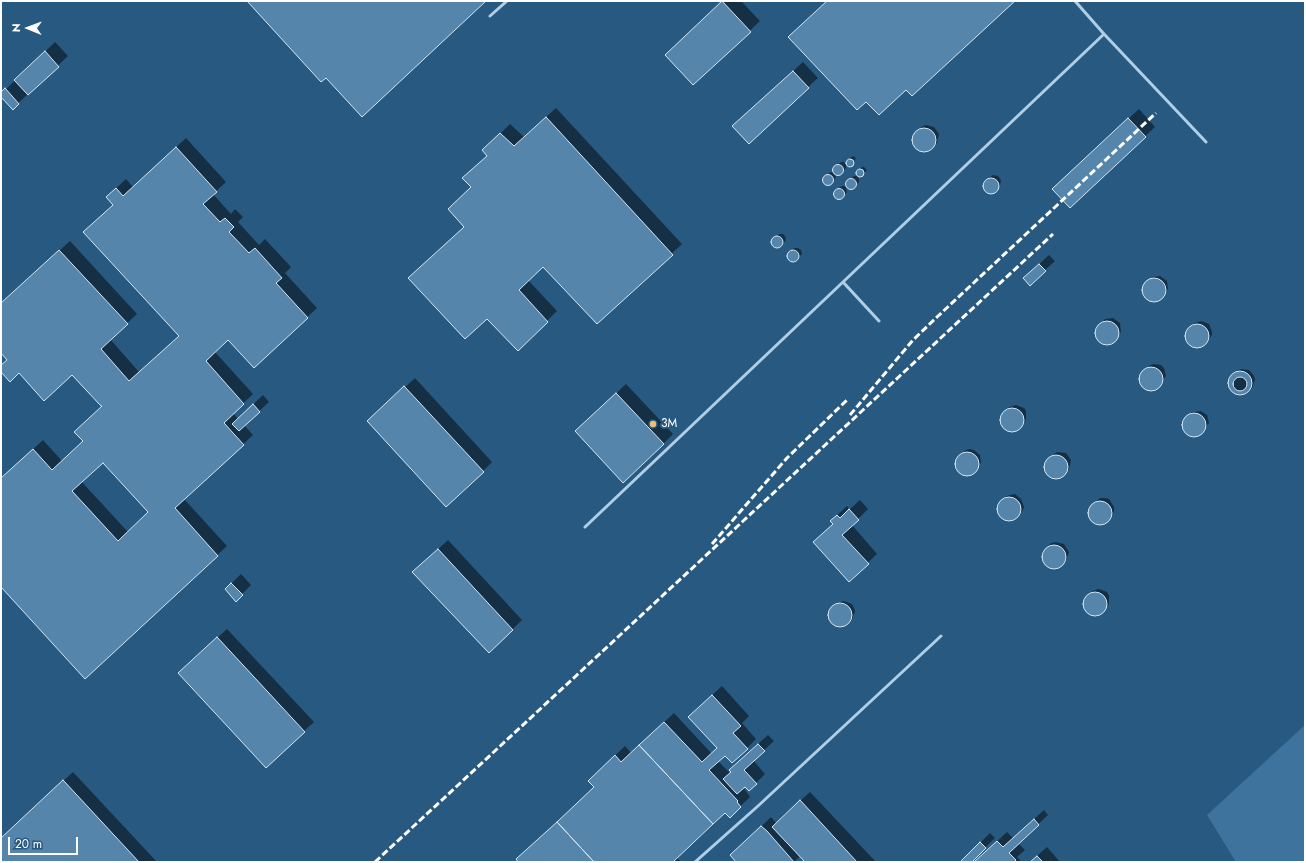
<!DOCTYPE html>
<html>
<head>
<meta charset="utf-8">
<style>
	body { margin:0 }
	#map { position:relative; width:1306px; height:863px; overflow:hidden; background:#285980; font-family:Jost,sans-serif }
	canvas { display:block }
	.frame { position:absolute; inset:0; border:2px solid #fff; pointer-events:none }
	.north { position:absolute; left:8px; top:8px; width:40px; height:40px; -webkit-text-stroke:3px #285980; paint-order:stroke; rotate:271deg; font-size:11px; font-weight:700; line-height:16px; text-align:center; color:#fff }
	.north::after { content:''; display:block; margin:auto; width:14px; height:18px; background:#fff; clip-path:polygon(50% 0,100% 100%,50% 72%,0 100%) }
	.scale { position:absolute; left:8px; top:837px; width:70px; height:18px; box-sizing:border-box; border:2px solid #fff; border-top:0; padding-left:5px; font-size:12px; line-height:14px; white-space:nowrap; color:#fff; -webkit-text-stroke:3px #285980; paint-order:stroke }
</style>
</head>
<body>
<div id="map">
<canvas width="1306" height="863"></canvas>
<div class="frame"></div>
<div class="north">N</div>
<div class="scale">20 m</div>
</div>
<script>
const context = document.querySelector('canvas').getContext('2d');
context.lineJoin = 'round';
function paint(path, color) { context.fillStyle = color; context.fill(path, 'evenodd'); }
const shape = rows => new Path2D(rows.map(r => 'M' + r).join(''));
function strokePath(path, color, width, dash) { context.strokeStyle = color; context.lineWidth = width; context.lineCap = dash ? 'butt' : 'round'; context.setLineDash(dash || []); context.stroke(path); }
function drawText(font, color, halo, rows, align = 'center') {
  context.font = font + ' Jost,sans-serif'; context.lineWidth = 4; context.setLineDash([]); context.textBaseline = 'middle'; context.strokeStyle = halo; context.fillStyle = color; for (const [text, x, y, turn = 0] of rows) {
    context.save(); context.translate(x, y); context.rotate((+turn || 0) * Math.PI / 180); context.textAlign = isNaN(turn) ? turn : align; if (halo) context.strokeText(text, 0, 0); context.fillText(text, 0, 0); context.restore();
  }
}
const green = shape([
	[1305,725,1305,862,1236,862,1207,815]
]);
const shadow = shape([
	[723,1,741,1,760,21,693,84,676,45],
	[55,42,68,56,13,108,1,96,1,94],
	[803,62,818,78,808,87,743,117],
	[556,108,682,244,597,323,544,265,528,280,557,311,518,349,465,227,472,187,488,155,493,141,510,124,524,137],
	[1139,109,1155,127,1070,206,1063,180],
	[926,125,934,127,939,134,937,143,930,149,926,151,921,150,917,148,914,144,913,140,916,132,923,126],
	[186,138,226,182,213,194,231,214,235,209,243,217,238,222,259,245,265,239,291,267,285,273,317,308,254,366,229,339,215,352,253,394,233,413,238,419,263,395,269,402,244,425,253,435,184,499,227,546,85,677,1,585,1,479,43,440,62,461,84,441,104,405,72,374,1,370,1,366,8,359,1,352,1,304,70,241,137,314,110,339,139,372,180,336,114,204,107,197,126,179,133,187],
	[103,461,149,512,128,532,81,481],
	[853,156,856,158,851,165,848,165,847,163,847,161],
	[841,162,844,162,846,165,846,168,840,174,836,173,834,171,835,167],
	[862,167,864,167,867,170,862,175,860,176,858,175,858,173],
	[832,172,836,175,835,179,829,184,826,184,824,181,826,176,829,173],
	[993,175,998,176,1001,180,1000,186,992,193,986,191,984,187,985,181],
	[854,176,857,176,859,179,859,182,853,188,849,187,847,185,848,181],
	[843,186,846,187,847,192,841,198,836,196,835,193,837,190,840,187],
	[779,234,783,234,785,236,786,240,781,246,777,247,773,245,773,241],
	[794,248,798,248,801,250,802,254,796,260,792,261,789,259,788,255],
	[1049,255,1055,261,1045,270,1034,269],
	[1160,276,1167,281,1168,289,1160,300,1155,302,1151,301,1147,299,1144,295,1142,291,1143,286,1153,277],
	[1113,318,1120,323,1121,332,1113,343,1108,344,1104,344,1099,341,1096,338,1096,329,1105,319],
	[1201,321,1209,324,1212,332,1212,335,1206,343,1203,346,1199,347,1190,344,1186,336,1190,327,1193,324],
	[1153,364,1161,365,1164,368,1166,376,1158,388,1155,390,1150,390,1146,388,1142,385,1140,376,1149,366],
	[1241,369,1249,370,1254,376,1255,380,1252,388,1248,391,1240,395,1232,391,1229,387,1229,382,1230,378,1237,371],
	[415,378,492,462,483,471,378,412],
	[626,384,673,434,663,444,586,422],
	[1016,405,1024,408,1026,411,1026,420,1018,430,1009,431,1002,425,1001,421,1002,416,1008,408,1012,406],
	[1201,411,1207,415,1209,423,1201,434,1197,436,1193,436,1185,432,1183,422,1185,418,1192,412],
	[970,449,974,450,980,455,981,463,972,473,968,475,964,475,957,470,956,460,962,453,966,450],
	[1057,452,1066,453,1071,460,1069,469,1066,473,1063,476,1058,478,1054,478,1046,472,1046,464,1054,454],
	[1015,494,1021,499,1024,507,1023,510,1013,520,1004,520,998,513,997,508,1002,500,1005,497,1010,495],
	[1100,498,1105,498,1109,499,1114,507,1114,512,1109,519,1102,524,1094,522,1089,516,1090,507],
	[860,500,868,509,852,525,877,554,849,580,834,524,831,521,847,506,850,509],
	[448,540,522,620,489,652,423,563],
	[1056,542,1064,544,1069,552,1066,561,1058,567,1054,568,1046,565,1044,562,1043,553,1045,550,1051,543],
	[241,574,251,585,236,600,226,589],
	[1099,589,1107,592,1109,596,1109,604,1101,614,1096,615,1092,615,1085,609,1084,605,1085,600,1091,592,1095,590],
	[844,601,852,604,854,608,855,612,851,621,847,624,838,626,832,623,829,615,832,607,836,604],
	[227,629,314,722,304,731,189,664],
	[722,686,749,716,742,723,756,739,747,748,725,754,718,761,730,773,740,760,768,735,774,741,753,760,765,774,756,783,745,785,743,787,750,797,730,816,726,811,676,857,681,862,519,862,527,850,595,787,599,771,625,746,631,753,674,713,712,754,718,748,699,707],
	[73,772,157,862,1,862,1,839],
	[810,792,876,862,806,862,800,856,794,862,737,862,741,846,771,817,776,823],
	[1044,810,1048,815,1018,843,1025,850,1017,857,1022,862,975,862,1007,832,1013,838],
	[990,833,995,838,970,862,961,862],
	[1047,847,1060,862,1030,862]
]);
const building = shape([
	[247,1,486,1,362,117,326,78,321,82,247,1],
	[722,1,751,32,693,85,665,55,722,1],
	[827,1,1015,1,912,96,906,90,879,115,866,102,857,110,788,37,827,1],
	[45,51,59,67,28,95,14,80,45,51],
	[793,71,809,88,749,144,732,126,793,71],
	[5,88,19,104,13,110,1,97,1,92,5,88],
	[546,117,673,255,597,324,543,267,519,290,548,322,518,351,487,319,465,339,408,278,464,227,448,209,471,187,462,178,487,156,482,150,500,133,514,146,546,117],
	[1128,118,1146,137,1070,208,1052,189,1128,118],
	'912 140a12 12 0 1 1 24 0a12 12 0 1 1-24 0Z',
	[176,147,217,192,203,204,220,222,225,218,234,227,229,232,249,253,255,248,282,278,276,283,308,318,254,368,228,340,206,361,244,404,224,423,244,445,175,508,218,556,85,679,1,587,1,478,33,449,52,470,83,441,74,432,102,406,101,406,72,375,44,401,19,373,10,382,1,372,1,365,7,360,1,353,1,303,59,250,128,324,101,349,129,381,179,336,83,232,113,205,106,197,116,188,123,196,176,147],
	[103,463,148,512,118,541,72,491,103,463],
	'846 163a4 4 0 1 1 8 0a4 4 0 1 1-8 0Z',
	'832.5 170a5.5 5.5 0 1 1 11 0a5.5 5.5 0 1 1-11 0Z',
	'856 173a4 4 0 1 1 8 0a4 4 0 1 1-8 0Z',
	'822.5 180a5.5 5.5 0 1 1 11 0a5.5 5.5 0 1 1-11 0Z',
	'983 186a8 8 0 1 1 16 0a8 8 0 1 1-16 0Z',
	'845.5 184a5.5 5.5 0 1 1 11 0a5.5 5.5 0 1 1-11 0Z',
	'833.5 194a5.5 5.5 0 1 1 11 0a5.5 5.5 0 1 1-11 0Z',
	'771 242a6 6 0 1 1 12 0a6 6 0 1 1-12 0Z',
	'787 256a6 6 0 1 1 12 0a6 6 0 1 1-12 0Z',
	[1039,264,1046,271,1030,286,1023,278,1039,264],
	'1142 290a12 12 0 1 1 24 0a12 12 0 1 1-24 0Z',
	'1095 333a12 12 0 1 1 24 0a12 12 0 1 1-24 0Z',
	'1185 336a12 12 0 1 1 24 0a12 12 0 1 1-24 0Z',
	'1139 379a12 12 0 1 1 24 0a12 12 0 1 1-24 0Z',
	'1228 383a12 12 0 1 1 24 0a12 12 0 1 1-24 0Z',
	'1233 384a7 7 0 1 1 14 0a7 7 0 1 1-14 0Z',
	[404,386,484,472,446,507,367,421,404,386],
	[616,393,664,444,623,483,575,431,616,393],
	[253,404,260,412,239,431,232,424,253,404],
	'1000 420a12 12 0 1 1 24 0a12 12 0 1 1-24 0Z',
	'1182 425a12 12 0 1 1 24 0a12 12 0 1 1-24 0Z',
	'955 464a12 12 0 1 1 24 0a12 12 0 1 1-24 0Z',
	'1044 467a12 12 0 1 1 24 0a12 12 0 1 1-24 0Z',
	'997 509a12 12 0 1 1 24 0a12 12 0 1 1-24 0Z',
	'1088 513a12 12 0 1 1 24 0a12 12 0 1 1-24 0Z',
	[849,509,859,520,842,535,869,564,849,582,813,542,833,524,830,521,837,515,840,518,849,509],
	'1042 557a12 12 0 1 1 24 0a12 12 0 1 1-24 0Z',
	[438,549,513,630,489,653,412,572,438,549],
	[231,583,243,595,236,602,225,589,231,583],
	'1083 604a12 12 0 1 1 24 0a12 12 0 1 1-24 0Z',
	'828 615a12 12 0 1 1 24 0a12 12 0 1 1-24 0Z',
	[217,637,305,732,266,768,178,673,217,637],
	[712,695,741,726,733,733,748,749,732,763,725,756,709,770,738,801,737,802,741,807,730,818,725,813,713,824,639,745,664,722,702,762,717,748,688,717,712,695],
	[758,744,765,751,744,770,757,784,749,791,745,787,737,794,723,779,731,772,729,770,758,744],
	[639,745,713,824,673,862,594,862,557,822,594,787,588,781,615,755,621,762,639,745],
	[63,780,139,862,1,862,1,838,63,780],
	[800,800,857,862,805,862,772,827,800,800],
	[1034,819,1039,825,1009,853,1016,860,1014,862,974,862,997,841,1003,847,1034,819],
	[557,822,594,862,518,862,516,859,557,822],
	[761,826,767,831,794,862,736,862,730,855,761,826],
	[980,842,986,848,972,862,960,862,980,842],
	[1037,856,1043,862,1030,862,1037,856]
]);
const service = shape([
	[1075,1,1104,34],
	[490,16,507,1],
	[843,282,1104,34,1206,142],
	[585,527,843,282,879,321],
	[695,862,758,806,941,636]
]);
const rail = shape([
	[850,415,913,340,937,317,1156,113],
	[712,544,787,458,848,399],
	[375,862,1053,234]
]);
const markers = [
	[653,424,4,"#edbd77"]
];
const poiNames = [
	["3M",661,424]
];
paint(green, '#3d739d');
paint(shadow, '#0007');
paint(building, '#5585aa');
strokePath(building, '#d3e6f5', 1);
strokePath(service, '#b0cee5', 3);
strokePath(rail, '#fff', 3, [7, 3]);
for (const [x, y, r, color] of markers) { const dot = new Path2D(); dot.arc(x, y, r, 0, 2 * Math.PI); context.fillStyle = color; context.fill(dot); strokePath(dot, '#285980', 1.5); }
drawText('12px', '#fff', '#285980', poiNames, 'left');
</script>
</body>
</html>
